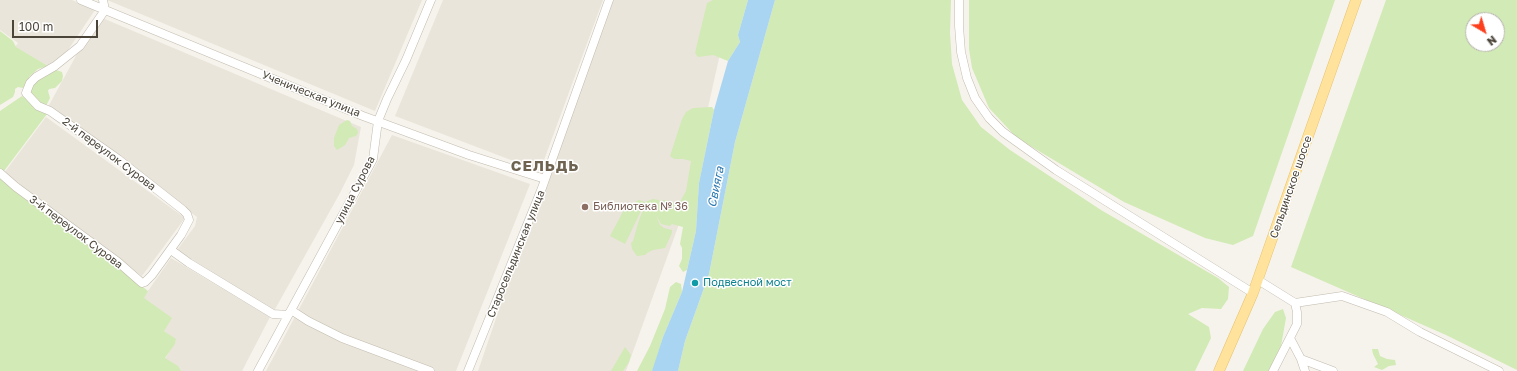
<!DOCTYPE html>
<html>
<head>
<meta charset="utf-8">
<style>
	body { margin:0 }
	#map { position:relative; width:1517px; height:371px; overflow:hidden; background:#f6f3ec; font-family:"Golos Text",sans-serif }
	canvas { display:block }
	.north { position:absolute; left:1465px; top:12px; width:40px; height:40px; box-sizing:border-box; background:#fff; border:1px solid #b7b4b0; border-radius:50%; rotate:142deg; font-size:11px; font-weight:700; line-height:16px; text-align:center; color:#4b4439 }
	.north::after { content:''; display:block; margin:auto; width:14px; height:18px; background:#fc3f1d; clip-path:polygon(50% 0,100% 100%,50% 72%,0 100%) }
	.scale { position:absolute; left:12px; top:20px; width:86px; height:18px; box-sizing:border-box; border:2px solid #4b4439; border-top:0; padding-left:5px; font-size:12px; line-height:14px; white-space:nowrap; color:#4b4439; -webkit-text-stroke:3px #fff; paint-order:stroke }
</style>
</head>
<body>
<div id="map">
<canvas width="1517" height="371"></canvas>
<div class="north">N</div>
<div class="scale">100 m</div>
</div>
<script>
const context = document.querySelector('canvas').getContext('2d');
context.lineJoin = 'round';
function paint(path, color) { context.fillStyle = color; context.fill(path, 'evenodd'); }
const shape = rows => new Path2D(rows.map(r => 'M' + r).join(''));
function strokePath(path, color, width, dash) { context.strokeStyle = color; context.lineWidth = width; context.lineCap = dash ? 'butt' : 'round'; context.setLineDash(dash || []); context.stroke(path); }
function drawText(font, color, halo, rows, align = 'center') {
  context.font = font + ' "Golos Text",sans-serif'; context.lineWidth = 3; context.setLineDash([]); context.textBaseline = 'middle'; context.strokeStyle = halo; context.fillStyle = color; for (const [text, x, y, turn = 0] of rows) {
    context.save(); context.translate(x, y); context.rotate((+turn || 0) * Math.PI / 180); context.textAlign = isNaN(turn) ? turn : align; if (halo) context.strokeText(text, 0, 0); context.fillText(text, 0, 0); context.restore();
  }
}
const residential = shape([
	[0,0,72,0,95,10,66,53,48,66,15,47,18,43,0,30],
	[107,0,422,0,375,111],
	[443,0,603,0,540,171,395,116],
	[605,0,732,0,687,202,626,371,478,371],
	[100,17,361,127,354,165,340,193,274,311,177,250,195,226,197,217,48,107,77,54],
	[46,117,185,218,142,276,4,173],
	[392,135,530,184,456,371,266,371],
	[171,258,270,317,242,371,177,371,179,368,165,359,176,340,164,331,143,298]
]);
const green = shape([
	[713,0,748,0,738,35,740,42,728,61,713,55,698,57,695,53,707,3],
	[775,0,951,0,950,33,952,64,962,100,981,127,1010,150,1101,210,1218,278,1229,287,1228,299,1221,309,1202,308,1188,314,1209,327,1211,338,1195,371,678,371,685,341,709,274,735,142],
	[969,0,1335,0,1253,236,1233,245,1205,238,1124,202,1017,138,989,108,972,68,969,49],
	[1386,0,1517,0,1517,370,1446,335,1291,267],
	[1473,20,1497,20,1497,44,1473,44],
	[0,31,13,41,16,47,48,66,38,69,29,77,29,80,23,88,18,87,15,89,15,92,13,97,0,105],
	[53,69,62,72,63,76,62,81,55,88,49,89,48,91,50,98,46,106,38,105,29,90,37,80],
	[22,96,47,112,47,114,4,171,0,169,0,111],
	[712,107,714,110,699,183,696,231,687,270,683,272,679,266,682,259,682,248,680,244,683,227,672,224,670,226,661,224,656,215,660,225,664,228,672,230,672,233,665,248,653,250,647,253,645,255,637,256,632,249,631,243,633,241,639,220,643,210,640,205,635,202,639,200,645,202,653,199,659,200,661,203,663,200,670,201,683,206,680,202,686,191,691,161,683,159,674,159,670,156,682,119,686,112,693,108],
	[347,120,350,121,352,126,357,129,358,133,356,136,349,138,345,145,337,150,334,146,334,138,339,125],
	[0,175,148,291,144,298,172,318,164,331,176,339,175,344,165,358,178,366,181,371,0,371],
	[627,204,641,211,625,244,610,236],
	[676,282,681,284,682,292,663,337,653,370,652,371,637,371,650,346,665,309,670,287],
	[1283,309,1286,318,1281,346,1269,371,1243,371,1263,329,1275,312],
	[625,347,631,355,629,362,623,371,611,371],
	[1372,349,1378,349,1380,356,1387,359,1395,360,1396,365,1389,366,1382,370,1374,367,1378,364,1373,354]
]);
const water = shape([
	[748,0,775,0,735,142,709,274,685,341,678,371,652,371,663,337,682,292,696,231,699,183,714,110,728,61,740,42,738,35]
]);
const minor = shape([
	[81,0,363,116,469,155,545,179],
	[959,0,959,26,961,52,967,78,975,98,989,118,1003,132,1056,170,1253,293],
	[0,173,16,187,118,262,142,283,145,282,152,275,181,235,189,220,187,214,183,210,118,159,50,111,38,106,26,93,30,83,36,77,55,66,80,46,105,10,103,0],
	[171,250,189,263,273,314,288,315],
	[1258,280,1295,303,1297,312,1297,324,1273,371],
	[1295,303,1342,296,1387,312,1420,332,1499,371],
	[291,310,308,321,342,338,430,371],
	[1290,338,1301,359,1333,371],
	[1301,359,1305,371],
	[258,371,373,159,378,121,387,99,406,60,431,0],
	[468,371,542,188,609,0]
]);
const major = shape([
	[1219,371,1253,293,1356,0]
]);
const markers = [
	[585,207,4,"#8d6e63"],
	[695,283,4,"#0f9aa8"]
];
const streetNames = [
	["Ученическая улица",311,94,22],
	["2-й переулок Сурова",109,154,37],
	["Сельдинское шоссе",1291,187,-71],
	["улица Сурова",355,190,-63],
	["3-й переулок Сурова",76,232,37],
	["Старосельдинская улица",516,254,-68]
];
const educationNames = [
	["Библиотека № 36",593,207]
];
const cultureNames = [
	["Подвесной мост",703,283]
];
const waterNames = [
	["Свияга",716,187,-78]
];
const districtNames = [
	["СЕЛЬДЬ",545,166]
];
paint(residential, '#eae5da');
paint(green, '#d2eab5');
paint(water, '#a9d4f2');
strokePath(minor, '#c2bbae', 9);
strokePath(major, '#e6c16a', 11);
strokePath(minor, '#fff', 8);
strokePath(major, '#ffe39c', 10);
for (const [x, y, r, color] of markers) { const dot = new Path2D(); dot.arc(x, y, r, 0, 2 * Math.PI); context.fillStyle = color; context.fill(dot); strokePath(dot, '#fff', 1.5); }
drawText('11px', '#4b4439', '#fff', streetNames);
drawText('11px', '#785e54', '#fff', educationNames, 'left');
drawText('11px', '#0d838f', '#fff', cultureNames, 'left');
drawText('italic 12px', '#2e7ab2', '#fff', waterNames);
context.letterSpacing = '1px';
drawText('bold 15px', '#6e6250', '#fff', districtNames);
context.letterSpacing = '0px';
</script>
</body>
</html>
